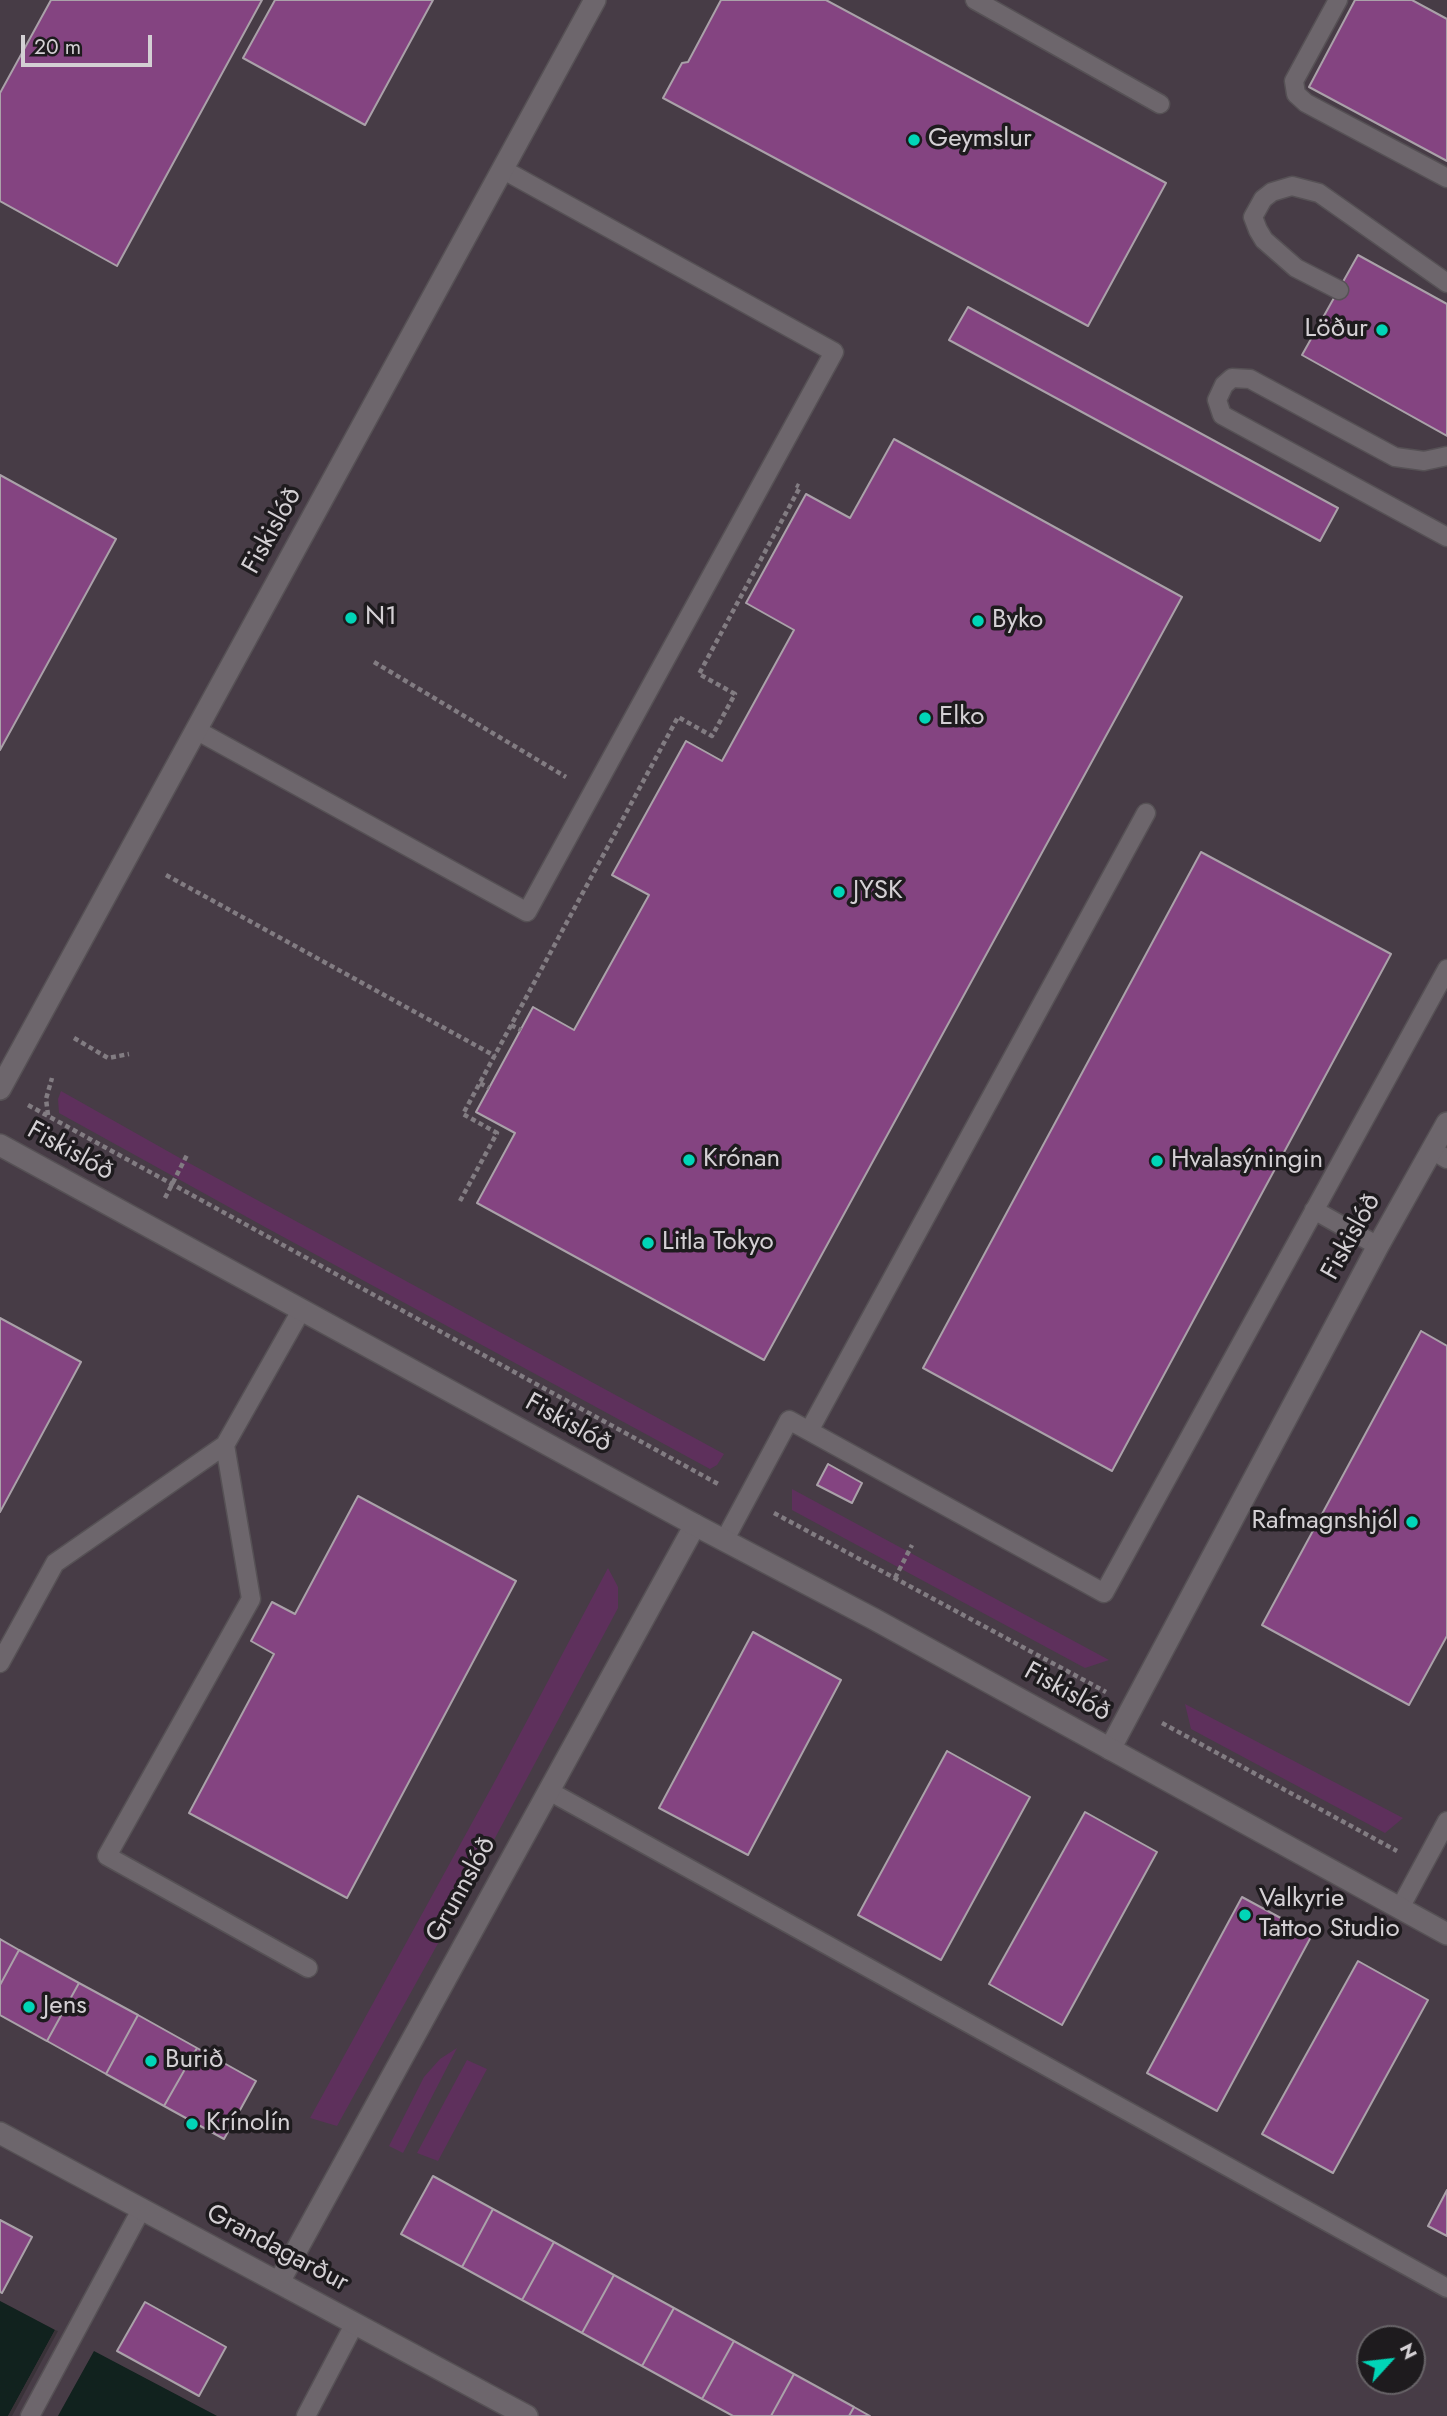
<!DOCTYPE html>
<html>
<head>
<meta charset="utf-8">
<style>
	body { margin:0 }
	#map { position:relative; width:1447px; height:2416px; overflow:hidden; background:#393238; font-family:Jost,sans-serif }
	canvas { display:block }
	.north { position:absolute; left:1356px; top:2325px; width:70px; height:70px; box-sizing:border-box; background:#1e1b1e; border:2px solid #676367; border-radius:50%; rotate:63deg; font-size:19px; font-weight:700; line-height:28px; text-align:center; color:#d4d0d4 }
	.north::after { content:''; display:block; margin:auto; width:24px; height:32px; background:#01d5b7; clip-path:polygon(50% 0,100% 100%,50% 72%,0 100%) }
	.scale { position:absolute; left:21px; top:35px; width:131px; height:32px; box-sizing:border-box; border:4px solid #d4d0d4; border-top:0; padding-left:9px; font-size:21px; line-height:24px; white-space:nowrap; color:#d4d0d4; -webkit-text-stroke:5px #1e1b1e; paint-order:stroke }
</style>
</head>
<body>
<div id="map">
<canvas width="1447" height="2416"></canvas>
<div class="north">N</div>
<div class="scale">20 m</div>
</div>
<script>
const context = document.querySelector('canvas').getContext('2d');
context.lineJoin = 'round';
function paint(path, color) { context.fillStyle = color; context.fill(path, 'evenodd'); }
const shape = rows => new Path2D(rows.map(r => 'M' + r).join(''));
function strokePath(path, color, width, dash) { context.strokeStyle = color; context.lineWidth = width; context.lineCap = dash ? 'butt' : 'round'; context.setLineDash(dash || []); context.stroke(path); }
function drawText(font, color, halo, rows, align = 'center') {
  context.font = font + ' Jost,sans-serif'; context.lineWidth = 7; context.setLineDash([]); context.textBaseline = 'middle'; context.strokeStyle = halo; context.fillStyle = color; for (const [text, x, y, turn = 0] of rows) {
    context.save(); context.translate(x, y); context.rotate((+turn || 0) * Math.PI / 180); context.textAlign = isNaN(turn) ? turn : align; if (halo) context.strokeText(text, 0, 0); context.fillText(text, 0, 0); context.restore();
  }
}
const built = shape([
	[0,0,1447,0,1447,2416,217,2416,94,2352,58,2416,8,2416,55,2330,0,2301],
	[1370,2339,1412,2339,1412,2381,1370,2381]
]);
const green = shape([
	[61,1091,178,1157,724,1454,717,1465,710,1469,265,1227,59,1113,58,1099],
	[792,1489,1109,1660,1085,1668,792,1510],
	[608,1568,618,1587,618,1608,457,1909,337,2126,310,2118,495,1781],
	[1185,1704,1403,1818,1385,1833,1191,1729],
	[457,2048,403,2153,389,2146,424,2077,440,2059],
	[467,2060,487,2069,438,2161,417,2153]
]);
const water = shape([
	[0,2301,55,2330,8,2416,0,2416],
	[94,2351,217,2416,58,2416]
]);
const pier = shape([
	[55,2330,58,2331,12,2416,8,2416]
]);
const building = shape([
	[51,0,262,0,117,266,0,201,0,93,51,0],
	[275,0,433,0,365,125,243,58,275,0],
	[721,0,826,0,1166,183,1088,326,663,98,682,63,688,62,721,0],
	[1355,0,1412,0,1447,19,1447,161,1309,87,1355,0],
	[1358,255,1447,304,1447,436,1302,355,1358,255],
	[968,307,1338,508,1320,541,949,340,968,307],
	[894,439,1182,597,764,1360,477,1203,515,1133,476,1112,533,1007,574,1030,649,895,612,875,686,741,722,761,794,630,746,603,806,494,850,518,894,439],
	[0,475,116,539,0,750,0,475],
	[1201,852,1391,954,1112,1471,923,1368,1201,852],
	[0,1318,81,1362,0,1512,0,1318],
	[1421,1331,1447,1346,1447,1636,1409,1705,1262,1625,1421,1331],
	[828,1464,862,1483,852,1503,817,1485,828,1464],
	[358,1496,516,1581,347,1898,189,1813,274,1654,251,1641,272,1602,295,1614,358,1496],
	[753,1632,841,1680,748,1855,659,1808,753,1632],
	[947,1751,1030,1797,941,1960,858,1915,947,1751],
	[1085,1812,1157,1852,1062,2025,989,1984,1085,1812],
	[1242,1897,1312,1935,1217,2111,1147,2073,1242,1897],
	[0,1939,19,1950,0,1985,0,1939],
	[19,1950,79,1983,47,2041,0,2015,0,1985,19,1950],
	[1358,1961,1428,2000,1333,2173,1262,2134,1358,1961],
	[79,1983,138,2015,106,2074,47,2041,79,1983],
	[138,2015,197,2048,164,2106,106,2074,138,2015],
	[197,2048,256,2081,224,2139,164,2106,197,2048],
	[433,2176,493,2209,462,2267,401,2234,433,2176],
	[1447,2190,1447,2236,1428,2226,1447,2190],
	[493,2209,554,2242,522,2300,462,2267,493,2209],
	[0,2220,32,2237,2,2293,0,2292,0,2220],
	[554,2242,614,2275,582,2333,522,2300,554,2242],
	[614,2275,674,2308,642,2366,582,2333,614,2275],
	[145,2302,226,2347,199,2396,117,2351,145,2302],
	[674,2308,734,2341,702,2399,642,2366,674,2308],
	[734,2341,794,2374,771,2416,733,2416,702,2399,734,2341],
	[794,2374,854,2407,849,2416,771,2416,794,2374],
	[854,2407,870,2416,849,2416,854,2407]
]);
const path = shape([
	[374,662,566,777],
	[166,875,495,1056],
	[511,1025,521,1030],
	[74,1038,108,1058,129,1054],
	[480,1083,489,1088],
	[28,1105,720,1485],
	[48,1115,46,1099,52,1078],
	[165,1198,188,1153],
	[460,1201,497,1133,463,1114,678,717,712,736,735,694,699,674,800,487,796,485],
	[774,1513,1106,1692],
	[895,1578,912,1545],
	[1162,1723,1397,1851]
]);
const service = shape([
	[975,0,1160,104],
	[1338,0,1294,81,1296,94,1306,103,1447,178],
	[1339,290,1296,268,1264,240,1258,230,1253,217,1263,199,1272,192,1292,186,1319,193,1447,283],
	[1447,456,1424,461,1395,457,1250,379,1232,378,1224,385,1217,400,1222,415,1447,537],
	[196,730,527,912,834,352,502,169],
	[1432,1150,1447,1159],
	[1314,1210,1378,1246],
	[809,1431,1146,813],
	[225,1445,251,1599,107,1856,308,1968],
	[724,1541,789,1420,1104,1593,1447,969],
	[0,1663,55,1563,225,1445,302,1309],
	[549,1791,1447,2288],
	[1400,1908,1447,1821],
	[30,2416,142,2208],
	[306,2416,355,2323]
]);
const minor = shape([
	[0,1089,595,0],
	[1110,1749,1378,1246,1447,1123],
	[0,2133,527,2416],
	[279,2282,695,1525]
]);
const tertiary = shape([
	[0,1145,695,1525,874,1619,1447,1934]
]);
const markers = [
	[914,140,7,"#01d5b7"],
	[1382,330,7,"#01d5b7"],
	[351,618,7,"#01d5b7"],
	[978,621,7,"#01d5b7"],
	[925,718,7,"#01d5b7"],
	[839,892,7,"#01d5b7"],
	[689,1160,7,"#01d5b7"],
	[1157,1161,7,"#01d5b7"],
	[648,1243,7,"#01d5b7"],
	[1412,1522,7,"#01d5b7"],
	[1245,1915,7,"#01d5b7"],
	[29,2007,7,"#01d5b7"],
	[151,2061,7,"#01d5b7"],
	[192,2124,7,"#01d5b7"]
];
const poiNames = [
	["Geymslur",928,140],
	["Löður",1368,330,"right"],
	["N1",365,618],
	["Byko",992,621],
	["Elko",939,718],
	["JYSK",853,892],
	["Krónan",703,1160],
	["Hvalasýningin",1171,1161],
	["Litla Tokyo",662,1243],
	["Rafmagnshjól",1398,1522,"right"],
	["Valkyrie",1259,1900],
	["Tattoo Studio",1259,1930],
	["Jens",43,2007],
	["Burið",165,2061],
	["Krínolín",206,2124]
];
const streetNames = [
	["Fiskislóð",273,531,-61],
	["Fiskislóð",70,1152,29],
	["Fiskislóð",1352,1237,-61],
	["Fiskislóð",568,1424,29],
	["Fiskislóð",1067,1693,29],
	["Grunnslóð",462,1890,-61],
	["Grandagarður",277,2249,28]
];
paint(built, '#473c46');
paint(green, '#5e305c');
paint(water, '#11221e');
paint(pier, '#393238');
paint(building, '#844481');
strokePath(building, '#aaa1a9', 2);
strokePath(service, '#565155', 21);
strokePath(minor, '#565155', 24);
strokePath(tertiary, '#565155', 24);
strokePath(path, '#827c82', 4.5, [5, 3.5]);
strokePath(service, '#6d666c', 18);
strokePath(minor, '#6d666c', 21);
strokePath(tertiary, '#6d666c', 21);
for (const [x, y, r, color] of markers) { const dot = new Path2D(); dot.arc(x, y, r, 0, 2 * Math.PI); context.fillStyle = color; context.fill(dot); strokePath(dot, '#1e1b1e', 2.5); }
drawText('26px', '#d4d0d4', '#1e1b1e', poiNames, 'left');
drawText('26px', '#d4d0d4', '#1e1b1e', streetNames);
</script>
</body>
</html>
